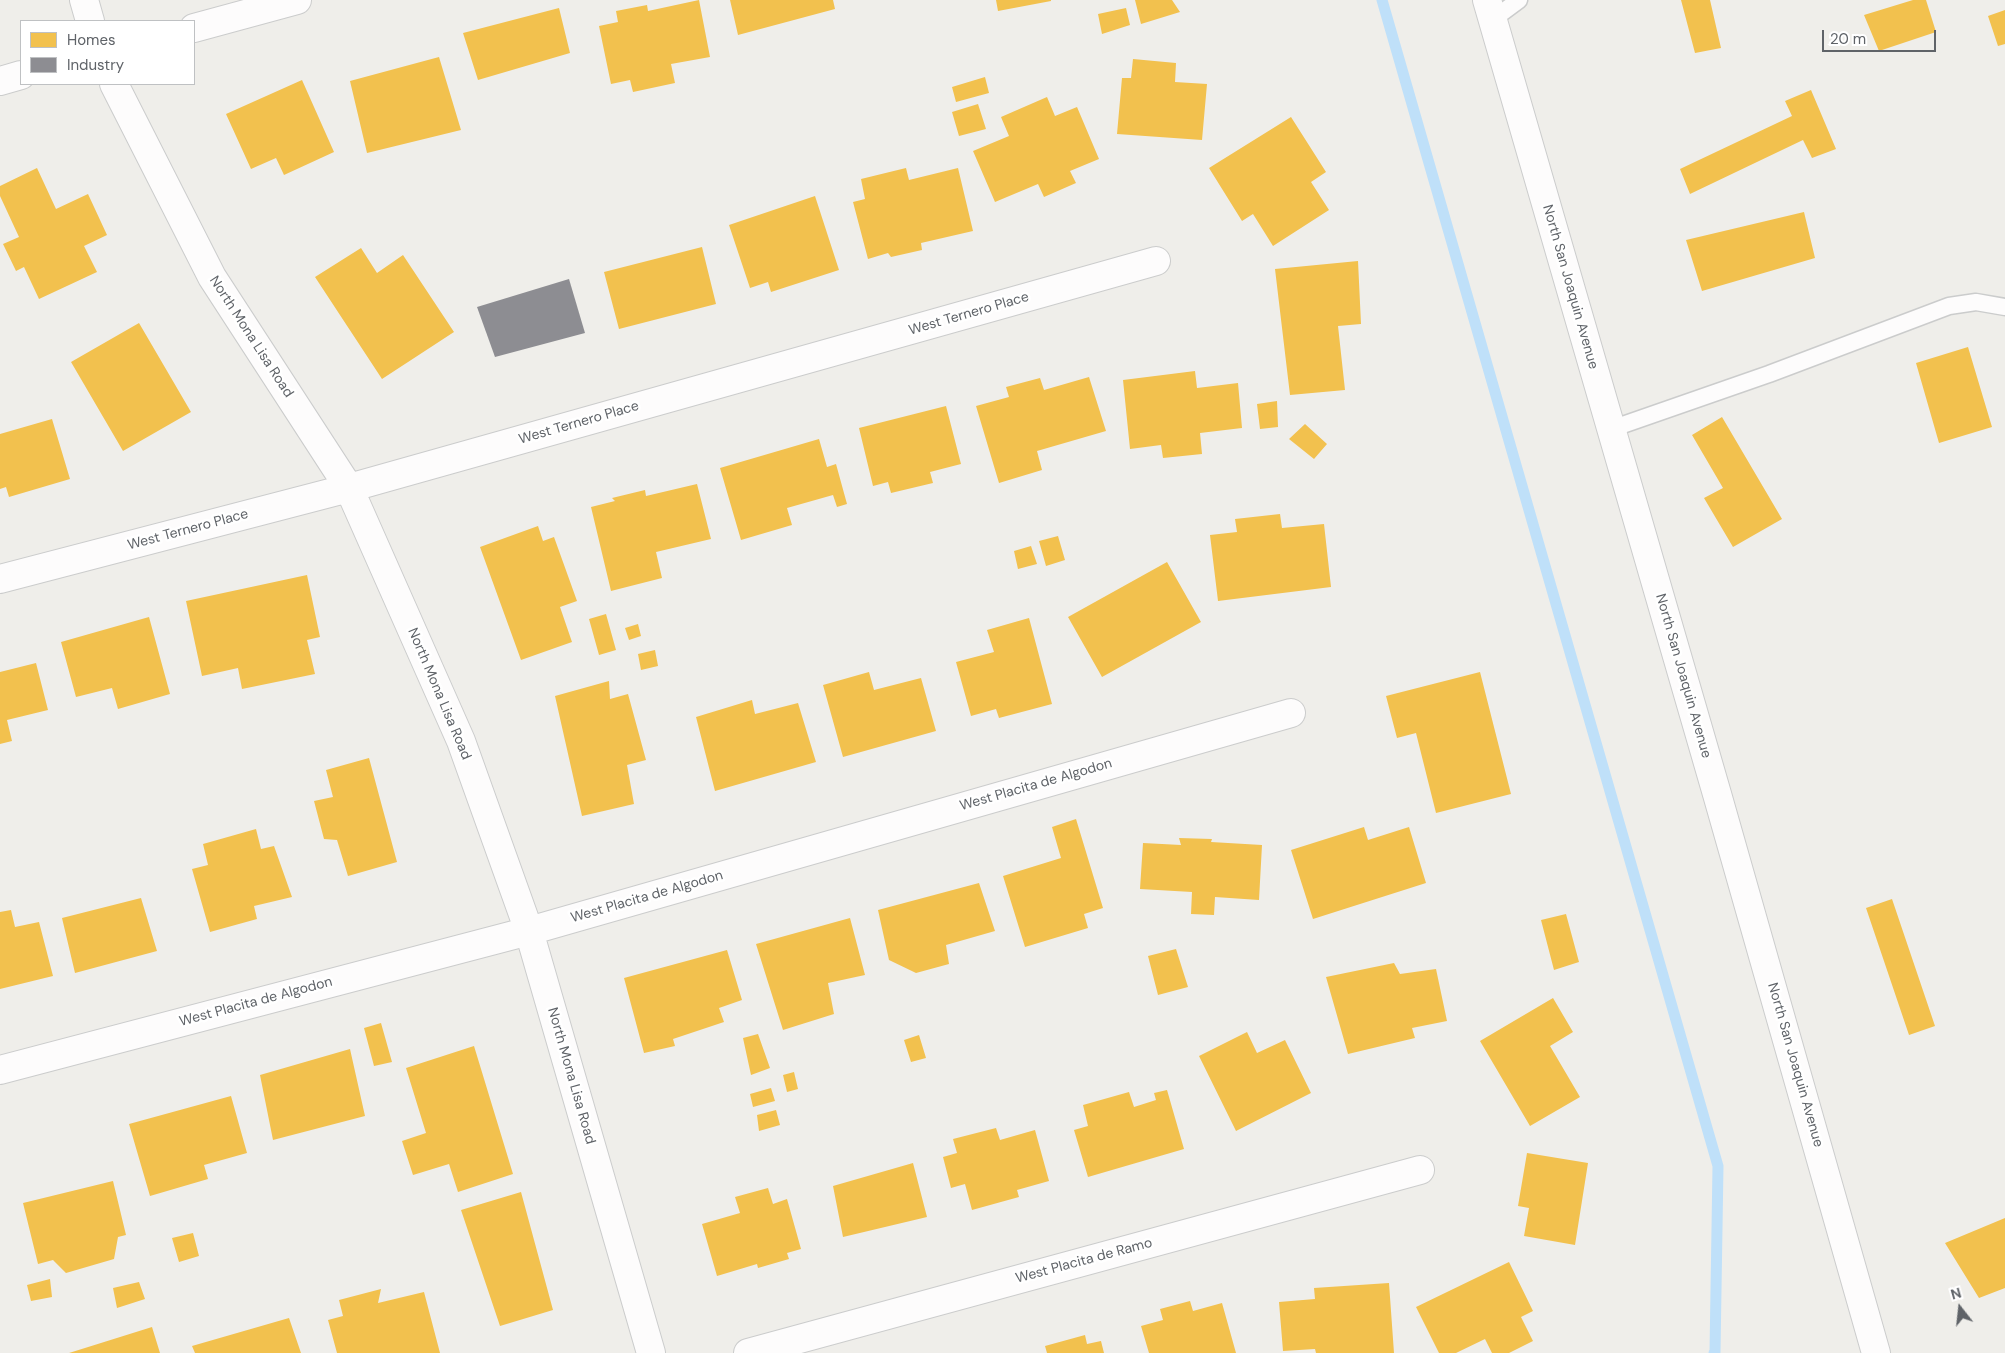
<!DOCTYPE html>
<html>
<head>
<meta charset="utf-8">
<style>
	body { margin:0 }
	#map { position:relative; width:2005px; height:1353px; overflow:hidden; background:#efeeea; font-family:"DM Sans",sans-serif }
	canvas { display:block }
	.legend { position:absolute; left:20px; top:20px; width:175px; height:65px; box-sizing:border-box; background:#fff; border:1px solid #bfc1c3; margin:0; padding:6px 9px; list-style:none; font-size:15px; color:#5f6368 }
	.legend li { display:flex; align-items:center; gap:10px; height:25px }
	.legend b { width:25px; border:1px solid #bfc1c3 }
	.north { position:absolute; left:1935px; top:1283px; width:50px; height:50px; -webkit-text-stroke:4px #fff; paint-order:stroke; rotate:344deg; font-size:14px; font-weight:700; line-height:20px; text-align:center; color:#5f6368 }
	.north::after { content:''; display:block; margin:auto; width:18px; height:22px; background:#5f6368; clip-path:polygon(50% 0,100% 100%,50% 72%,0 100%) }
	.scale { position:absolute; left:1822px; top:30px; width:114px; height:22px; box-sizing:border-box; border:2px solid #5f6368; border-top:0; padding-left:6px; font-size:15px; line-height:18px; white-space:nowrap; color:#5f6368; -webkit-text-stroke:4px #fff; paint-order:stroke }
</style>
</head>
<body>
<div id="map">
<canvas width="2005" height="1353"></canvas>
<ul class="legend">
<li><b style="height:14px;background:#f2c14e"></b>Homes</li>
<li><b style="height:14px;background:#8d8d92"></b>Industry</li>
</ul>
<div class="north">N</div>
<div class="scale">20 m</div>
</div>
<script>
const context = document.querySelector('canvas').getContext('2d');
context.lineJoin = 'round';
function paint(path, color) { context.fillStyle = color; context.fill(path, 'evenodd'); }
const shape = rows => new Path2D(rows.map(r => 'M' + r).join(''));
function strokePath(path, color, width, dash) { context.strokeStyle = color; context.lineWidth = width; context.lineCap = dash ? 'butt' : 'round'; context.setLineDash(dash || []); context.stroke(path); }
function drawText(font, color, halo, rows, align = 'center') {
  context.font = font + ' "DM Sans",sans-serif'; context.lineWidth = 5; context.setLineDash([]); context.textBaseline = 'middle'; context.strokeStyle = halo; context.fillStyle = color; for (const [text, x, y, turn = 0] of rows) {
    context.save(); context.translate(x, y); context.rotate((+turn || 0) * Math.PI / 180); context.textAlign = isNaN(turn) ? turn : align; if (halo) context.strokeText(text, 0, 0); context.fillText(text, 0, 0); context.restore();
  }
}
const homes = shape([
	[699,0,710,57,671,64,675,83,633,92,630,80,611,84,599,26,618,22,616,11,647,5,648,11],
	[730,0,833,0,835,9,738,35],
	[996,0,1051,0,1051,1,998,11],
	[1135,0,1172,0,1180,12,1141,24],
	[1681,0,1710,0,1721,48,1695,53],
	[1913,0,1926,0,1936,32,1879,51,1864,15],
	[559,8,570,53,478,80,463,33],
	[1126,8,1130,25,1102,34,1098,14],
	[2005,10,2005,44,1998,46,1988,16],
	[439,57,461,130,367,153,350,81],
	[1133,59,1176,63,1175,82,1207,84,1202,140,1117,134,1122,78,1131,78],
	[985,77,989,93,956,102,952,87],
	[302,80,334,152,284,175,276,158,251,169,226,114],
	[1811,90,1836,149,1812,158,1803,140,1690,194,1680,169,1792,116,1785,101],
	[1047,97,1055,116,1077,107,1099,159,1070,171,1076,183,1044,197,1038,184,995,202,973,151,1009,136,1001,117],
	[978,104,986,129,959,136,952,112],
	[1291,117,1326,172,1311,182,1329,210,1273,246,1253,214,1242,221,1209,168],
	[37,168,56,209,88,194,107,235,84,246,97,272,39,299,24,267,16,271,3,244,19,237,0,196,0,186],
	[906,168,909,180,958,168,973,231,921,243,922,250,891,257,888,253,868,259,853,202,865,199,861,179],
	[815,196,839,270,771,292,768,282,750,288,729,225],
	[1804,212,1815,258,1702,291,1686,240],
	[702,247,716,304,619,329,604,272],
	[361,248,377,273,403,255,454,332,382,379,315,277],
	[1358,261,1361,324,1338,326,1345,390,1290,395,1275,269],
	[139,323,191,412,123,451,71,362],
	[1968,347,1992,427,1939,443,1916,363],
	[1195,371,1197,388,1238,383,1242,428,1200,433,1202,454,1163,458,1161,445,1130,449,1123,380],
	[1089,377,1106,431,1037,451,1042,470,999,483,976,406,1009,397,1006,387,1040,378,1044,390],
	[1277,401,1278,427,1260,429,1257,404],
	[946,406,961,464,930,472,933,483,891,493,888,482,873,486,859,428],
	[1722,417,1782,519,1733,547,1704,498,1723,488,1692,435],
	[52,419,70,479,9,497,6,487,0,489,0,434],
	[1305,424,1327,444,1314,459,1289,439],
	[819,439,827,467,836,464,847,504,837,507,833,495,787,508,792,525,741,540,720,468],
	[697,484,711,539,656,552,662,578,611,591,591,507,615,501,612,498,645,490,646,496],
	[1280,514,1282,528,1324,524,1331,587,1218,601,1210,535,1237,532,1235,519],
	[538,526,543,541,554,537,577,601,560,607,572,642,521,660,480,547],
	[1058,536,1065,560,1046,566,1039,541],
	[1031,546,1037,564,1018,569,1014,551],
	[1167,562,1201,622,1102,677,1068,617],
	[307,575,320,637,307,640,315,674,242,689,238,668,202,676,186,601],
	[606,614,616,650,599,655,589,619],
	[149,617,170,694,118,709,112,688,76,697,61,642],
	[1029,618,1052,704,999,718,996,709,971,716,956,662,994,652,987,630],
	[638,624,641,636,629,640,625,628],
	[655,650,658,666,641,670,638,654],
	[36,663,48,710,7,720,12,741,0,744,0,672],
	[869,672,874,690,921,678,936,731,843,757,823,685],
	[1480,672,1511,794,1436,813,1416,733,1397,738,1386,696],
	[609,681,610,699,628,694,646,760,627,765,634,804,582,816,555,696],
	[752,700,755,714,798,703,816,762,715,791,696,717],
	[369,758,397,862,348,876,337,840,324,839,314,801,333,797,326,770],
	[1076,819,1103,908,1084,914,1088,928,1025,947,1003,876,1061,858,1052,827],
	[1364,827,1368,840,1409,827,1426,883,1313,919,1291,850],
	[256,829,261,849,274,846,292,897,254,906,257,919,210,932,192,869,208,865,203,844],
	[1179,838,1212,839,1211,842,1262,845,1259,900,1215,897,1214,915,1191,914,1192,892,1140,889,1143,843,1181,845],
	[979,883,995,931,946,945,949,964,916,973,889,960,878,910],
	[141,898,157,951,75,973,62,918],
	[1892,899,1935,1026,1909,1035,1866,908],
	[11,910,15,927,39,922,53,976,0,989,0,912],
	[1566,914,1579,962,1554,970,1541,920],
	[850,918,865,975,828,983,834,1014,783,1030,756,944],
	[1176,949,1188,987,1158,995,1148,956],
	[727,950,742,1000,719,1008,724,1022,673,1039,675,1046,644,1053,624,978],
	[1394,963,1400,974,1436,969,1447,1021,1412,1028,1415,1038,1348,1054,1326,977],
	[1553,998,1573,1032,1550,1046,1580,1097,1530,1126,1480,1041],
	[381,1023,392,1062,374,1066,364,1028],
	[1247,1032,1257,1053,1285,1040,1311,1093,1236,1131,1199,1056],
	[758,1034,770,1068,751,1075,743,1038],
	[919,1035,926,1058,911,1062,904,1040],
	[474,1046,513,1174,458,1192,449,1164,413,1175,402,1141,426,1133,406,1068],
	[350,1049,365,1116,273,1140,260,1075],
	[794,1072,798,1089,787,1092,783,1075],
	[771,1088,775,1101,753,1107,750,1094],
	[1167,1090,1184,1149,1088,1177,1074,1130,1088,1126,1083,1105,1129,1092,1134,1107,1156,1100,1154,1093],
	[231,1096,247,1153,204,1165,208,1179,150,1196,129,1124],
	[776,1110,780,1125,759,1131,757,1115],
	[996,1128,1000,1140,1035,1130,1049,1181,1017,1190,1019,1197,972,1210,965,1184,951,1188,943,1157,957,1153,953,1139],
	[1527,1153,1588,1163,1575,1245,1524,1236,1529,1208,1518,1206],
	[913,1163,927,1217,843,1237,833,1186],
	[113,1181,126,1235,118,1237,114,1259,66,1273,53,1260,38,1264,23,1203],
	[768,1188,773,1204,787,1199,801,1249,787,1253,789,1259,758,1268,757,1264,717,1276,702,1224,740,1213,735,1197],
	[521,1192,553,1310,500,1326,461,1210],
	[2005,1218,2005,1288,1979,1298,1945,1243],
	[193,1233,199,1256,179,1262,172,1238],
	[1509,1262,1533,1311,1521,1317,1533,1341,1509,1353,1492,1353,1485,1339,1456,1353,1439,1353,1416,1307],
	[50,1279,52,1297,31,1301,27,1285],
	[139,1282,145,1299,117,1308,113,1288],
	[1389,1283,1394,1353,1316,1353,1315,1349,1283,1351,1279,1302,1315,1299,1314,1288],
	[381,1289,378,1303,424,1292,440,1353,337,1353,328,1320,343,1316,339,1300],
	[1190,1301,1193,1311,1222,1303,1236,1353,1149,1353,1141,1326,1163,1320,1160,1309],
	[289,1318,301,1353,195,1353,192,1346],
	[152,1327,160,1353,69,1353],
	[1085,1335,1087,1344,1101,1341,1104,1353,1047,1353,1045,1346]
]);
const industry = shape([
	[569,279,585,333,495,357,477,307]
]);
const stream = shape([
	[1382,0,1718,1166,1715,1352,1714,1353]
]);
const service = shape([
	[1492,20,1519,0],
	[1611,429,1769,374,1949,306,1976,302,2005,307]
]);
const minor = shape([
	[84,0,90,21],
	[1487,0,1717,794,1876,1353],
	[194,28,297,0],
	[0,81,21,75],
	[114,84,212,277,349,488,461,741,529,931,651,1353],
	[0,579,349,488,1156,261],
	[0,1070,529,931,1291,713],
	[748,1353,1420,1170]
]);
const streetNames = [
	["North San Joaquin Avenue",1570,287,74],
	["West Ternero Place",969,314,-16],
	["North Mona Lisa Road",251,337,57],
	["West Ternero Place",579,423,-16],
	["West Ternero Place",188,530,-15],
	["North San Joaquin Avenue",1683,676,74],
	["North Mona Lisa Road",439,694,67],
	["West Placita de Algodon",1036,785,-16],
	["West Placita de Algodon",647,897,-16],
	["West Placita de Algodon",256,1002,-15],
	["North San Joaquin Avenue",1795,1065,74],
	["North Mona Lisa Road",571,1076,74],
	["West Placita de Ramo",1084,1261,-15]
];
paint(homes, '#f2c14e');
paint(industry, '#8d8d92');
strokePath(stream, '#bfe0f9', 11);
strokePath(service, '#cbcccc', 19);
strokePath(minor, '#cbcccc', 30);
strokePath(service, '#fdfcfc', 16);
strokePath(minor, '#fdfcfc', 28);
drawText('14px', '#5f6368', '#fff', streetNames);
</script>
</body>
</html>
